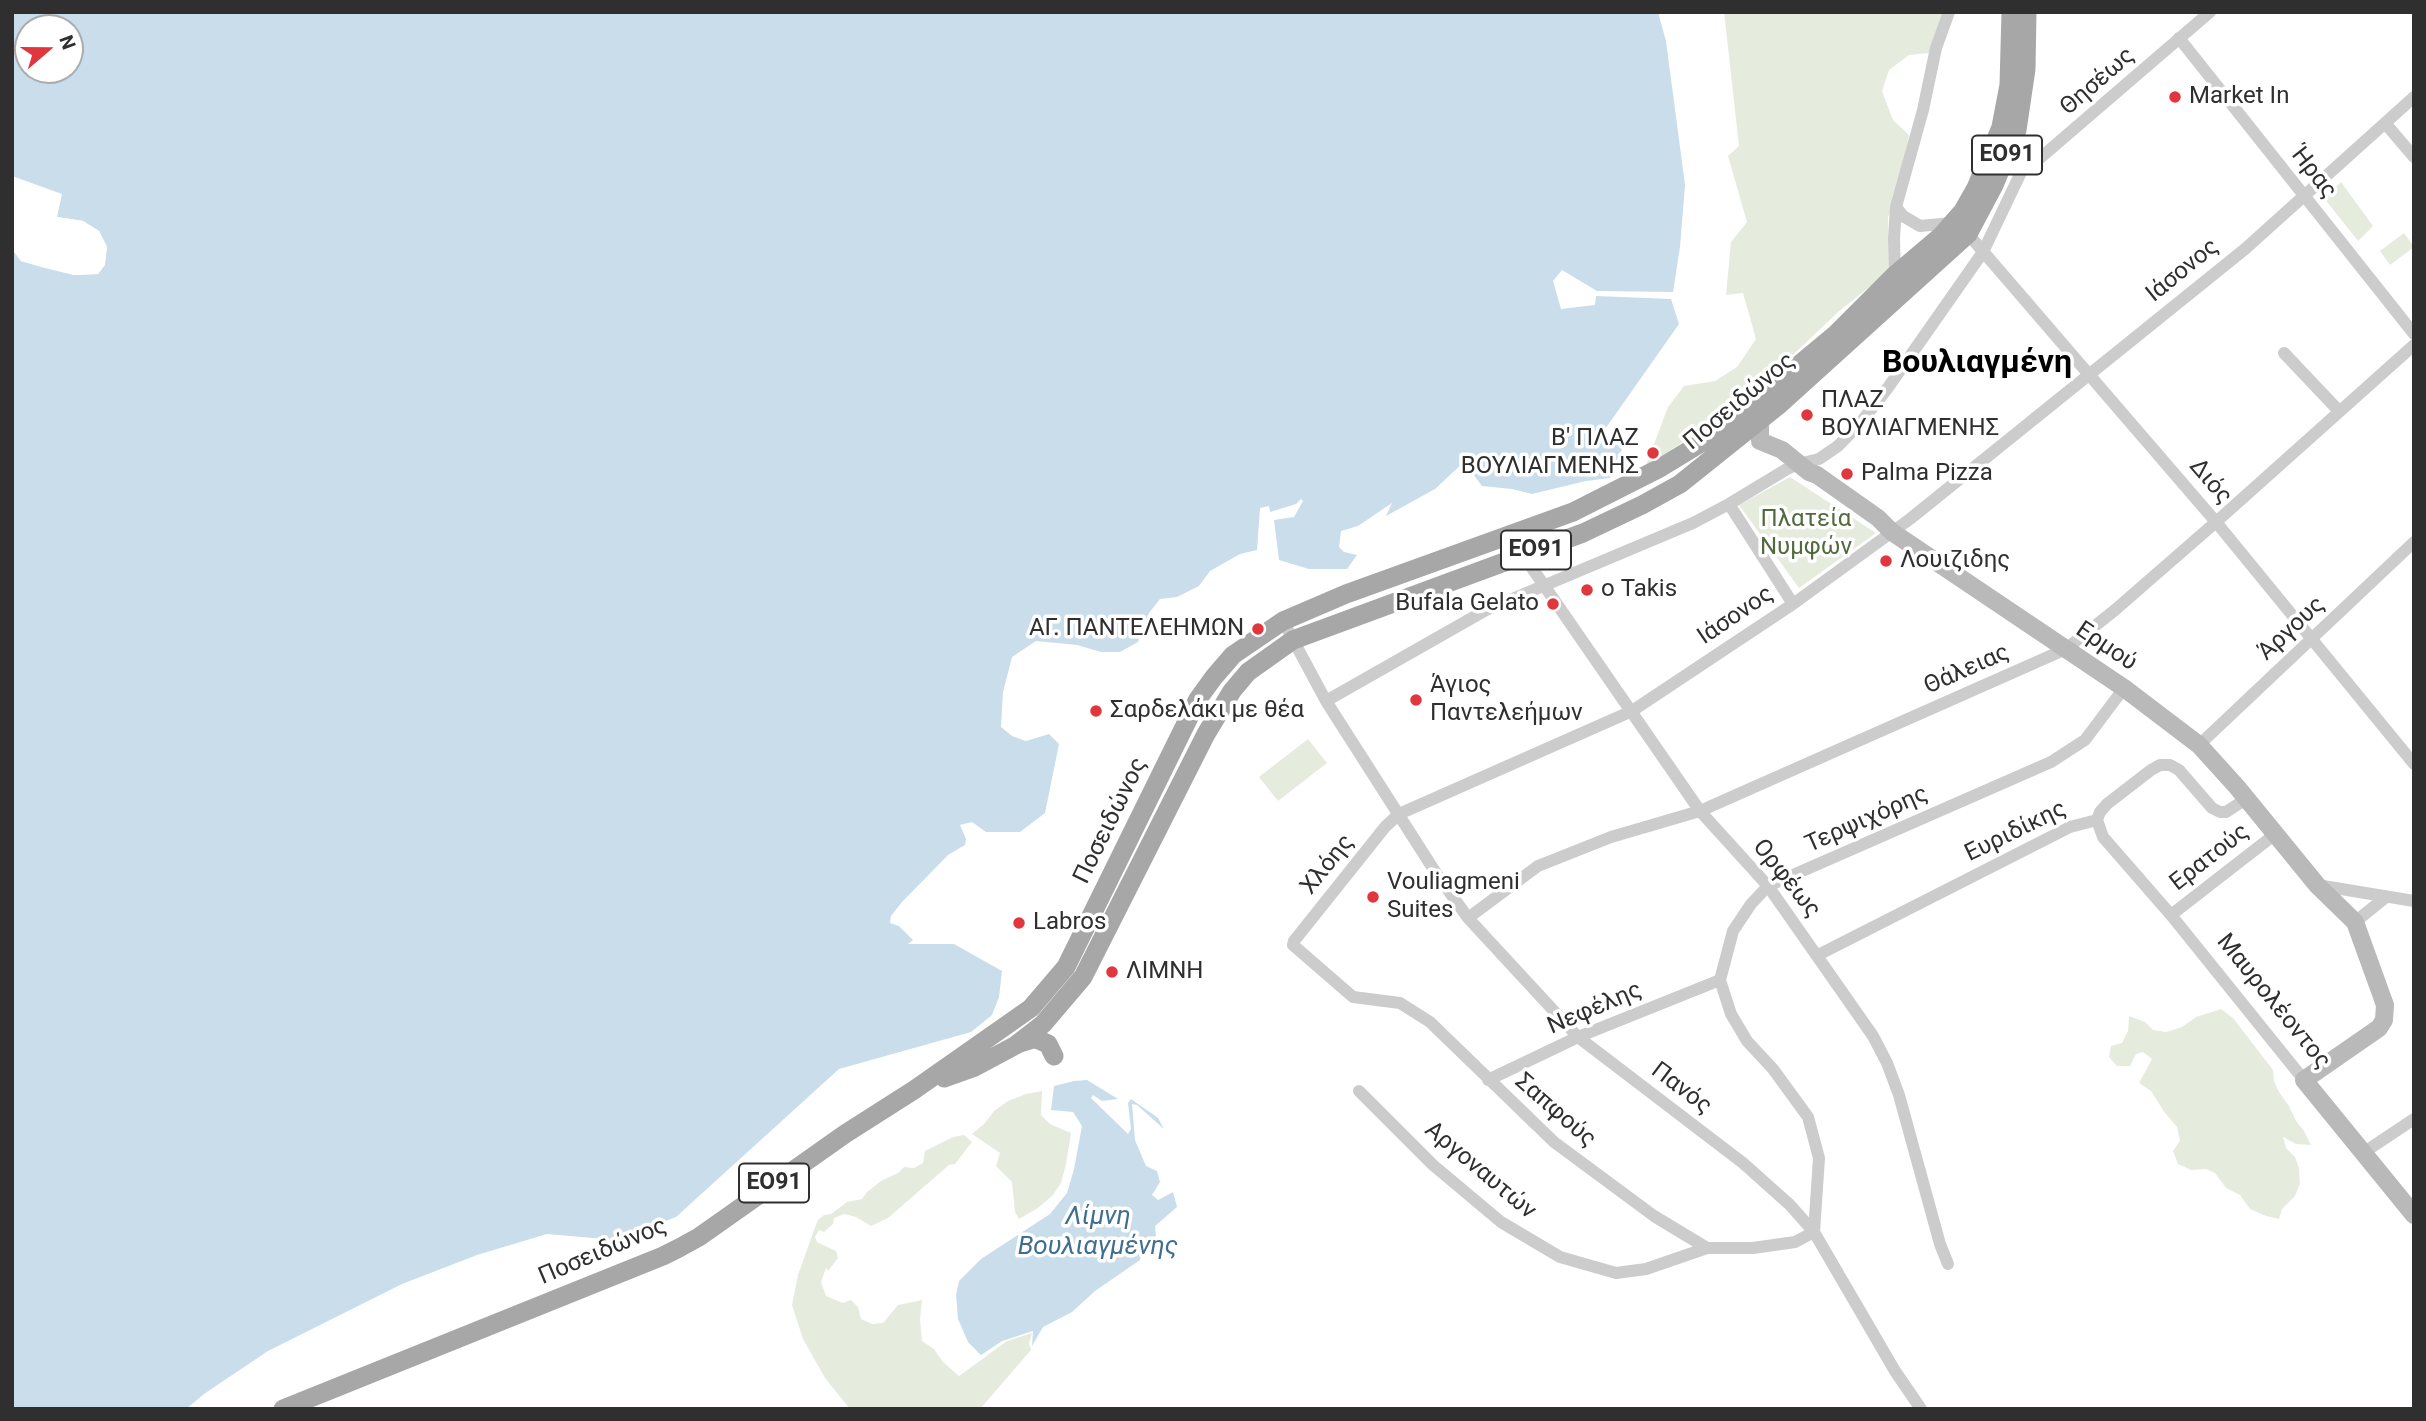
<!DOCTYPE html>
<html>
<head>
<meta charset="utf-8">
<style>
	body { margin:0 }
	#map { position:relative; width:2426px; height:1421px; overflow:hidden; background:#fff; font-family:Roboto,sans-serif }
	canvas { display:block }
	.frame { position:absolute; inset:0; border:14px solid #2f2f2f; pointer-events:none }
	.north { position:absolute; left:14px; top:14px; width:70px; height:70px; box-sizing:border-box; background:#fff; border:2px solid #acacac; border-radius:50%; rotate:70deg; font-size:19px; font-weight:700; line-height:28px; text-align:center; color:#2f2f2f }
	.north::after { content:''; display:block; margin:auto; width:24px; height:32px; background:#e0373f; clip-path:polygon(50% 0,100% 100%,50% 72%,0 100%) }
</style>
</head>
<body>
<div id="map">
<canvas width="2426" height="1421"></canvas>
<div class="frame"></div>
<div class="north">N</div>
</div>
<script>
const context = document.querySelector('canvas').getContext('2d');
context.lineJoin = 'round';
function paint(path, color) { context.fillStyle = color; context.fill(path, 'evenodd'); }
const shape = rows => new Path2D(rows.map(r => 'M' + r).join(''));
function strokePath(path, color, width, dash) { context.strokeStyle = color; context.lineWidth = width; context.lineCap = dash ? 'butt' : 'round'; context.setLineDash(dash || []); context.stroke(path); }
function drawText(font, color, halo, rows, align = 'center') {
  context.font = font + ' Roboto,sans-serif'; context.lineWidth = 7; context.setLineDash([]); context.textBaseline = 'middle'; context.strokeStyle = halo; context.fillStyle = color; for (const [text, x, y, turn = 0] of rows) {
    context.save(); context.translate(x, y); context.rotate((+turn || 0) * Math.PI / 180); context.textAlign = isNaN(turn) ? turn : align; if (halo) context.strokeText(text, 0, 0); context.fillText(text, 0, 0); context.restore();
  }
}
const green = shape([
	[1724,12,1943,12,1930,53,1909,55,1889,70,1882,91,1893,120,1909,135,1899,193,1888,217,1889,271,1837,313,1752,394,1645,468,1668,407,1684,386,1715,381,1737,367,1756,339,1743,293,1726,295,1731,242,1747,222,1728,156,1739,146],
	[2341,182,2373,226,2358,241,2324,198],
	[2404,233,2414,247,2390,265,2380,251],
	[1790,477,1876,533,1799,588,1739,505],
	[1308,739,1327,763,1278,801,1259,777],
	[2221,1009,2233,1018,2273,1070,2274,1081,2279,1092,2289,1106,2296,1121,2304,1131,2311,1145,2296,1144,2283,1137,2286,1148,2295,1157,2299,1168,2300,1184,2295,1196,2282,1209,2279,1219,2266,1216,2250,1209,2240,1195,2226,1188,2215,1173,2206,1169,2191,1170,2178,1164,2173,1151,2180,1141,2177,1127,2165,1113,2151,1091,2139,1083,2152,1059,2143,1052,2136,1054,2130,1066,2117,1066,2109,1057,2111,1046,2122,1043,2128,1031,2129,1016,2145,1022,2153,1030,2166,1032,2182,1027,2196,1017],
	[1042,1091,1041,1115,1050,1124,1071,1133,1066,1164,1061,1183,1053,1195,1038,1208,1019,1219,1015,1212,1012,1182,996,1166,1000,1153,972,1134,985,1123,994,1111,1008,1101,1026,1094],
	[964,1135,972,1142,955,1164,949,1165,888,1218,871,1226,856,1217,844,1214,834,1218,833,1224,824,1232,819,1230,815,1237,817,1242,836,1251,838,1258,828,1271,826,1268,821,1282,826,1296,843,1303,851,1300,858,1307,861,1319,872,1324,883,1323,898,1305,922,1300,920,1319,922,1341,934,1349,943,1362,959,1376,1007,1341,1032,1333,1029,1343,1031,1350,980,1409,850,1409,825,1378,803,1339,792,1305,798,1275,814,1230,818,1220,824,1215,831,1214,847,1202,862,1199,867,1192,881,1181,898,1173,904,1167,914,1168,923,1163,925,1151,953,1137]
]);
const water = shape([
	[12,12,1658,12,1666,41,1685,185,1680,247,1673,292,1597,291,1562,270,1553,281,1561,309,1595,305,1596,296,1671,299,1679,324,1603,432,1606,445,1615,443,1622,449,1610,478,1586,481,1532,494,1512,489,1482,486,1464,462,1435,489,1386,516,1392,503,1358,526,1341,531,1339,547,1344,552,1357,555,1347,569,1309,569,1279,560,1274,520,1294,517,1303,501,1301,499,1296,504,1270,512,1269,506,1260,508,1257,550,1240,554,1210,571,1199,586,1177,597,1160,599,1149,613,1138,642,1120,652,1101,652,1077,645,1036,641,1012,657,1003,692,1001,727,1012,736,1026,741,1049,734,1059,744,1045,813,1020,832,986,832,972,822,960,825,966,839,965,845,948,855,902,902,891,916,890,923,899,926,913,940,908,944,954,944,1002,971,999,997,992,1015,971,1032,839,1069,676,1217,616,1240,547,1234,477,1255,402,1284,268,1351,204,1394,186,1409,12,1409,12,249,21,261,74,275,98,274,105,265,107,247,99,231,83,221,57,217,62,194,12,176],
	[28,28,70,28,70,70,28,70],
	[1087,1080,1118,1099,1102,1101,1093,1095,1091,1098,1128,1134,1131,1129,1128,1103,1131,1099,1158,1118,1164,1129,1137,1105,1132,1104,1135,1140,1146,1166,1157,1171,1160,1182,1152,1195,1158,1200,1173,1192,1177,1207,1155,1226,1156,1236,1143,1249,1140,1260,1095,1291,1072,1312,1043,1327,1032,1346,1033,1331,1002,1341,981,1355,968,1342,958,1319,956,1295,959,1281,981,1259,1050,1214,1067,1193,1074,1169,1082,1126,1073,1112,1051,1110,1054,1086,1074,1081]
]);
const pier = shape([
	[57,217,83,221,99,231,107,247,105,261,98,274,74,275,41,267,21,261,12,249,12,246,23,258,51,266,75,272,97,271,102,264,103,248,96,234,82,224,56,220]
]);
const street = shape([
	[2179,38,2414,334],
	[2385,123,2414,157],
	[2005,161,2025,164,2039,159,2210,12],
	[1896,207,1903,216,1920,226,1952,223],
	[1968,234,2216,522,2414,764],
	[1895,275,1894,238,1896,207,1923,110,1936,48,1949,12],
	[2284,353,2338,410],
	[1729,504,1793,604],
	[1523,555,1700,811,1768,886,1873,1036,1887,1063,1899,1095,1940,1244,1948,1264],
	[1283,621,1326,701,1434,870,1468,918,1578,1037,1743,1163,1790,1205,1814,1232,1895,1371,1921,1409],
	[2124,688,2085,740,2051,762,1768,886,1751,904,1733,931,1720,980,1731,1014,1747,1041,1773,1069,1808,1117,1819,1158,1814,1232,1795,1242,1753,1248,1707,1248,1654,1216,1554,1142,1430,1022,1400,1003,1353,997,1293,945,1294,941,1385,827,1399,814,1632,711,1793,604,1910,519,2245,249,2414,97],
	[1326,701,1486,610,1693,523,1729,504,1787,469,1798,464,1819,459,1838,446,1862,421,1887,389,1983,252,2025,164],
	[2199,745,2414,542],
	[2097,820,2103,837,2171,915,2304,1080],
	[2097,820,2100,812,2107,804,2151,770,2160,765,2170,765,2179,770,2212,808,2220,812,2226,812,2246,799],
	[2317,885,2414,901],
	[2171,915,2274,835],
	[1468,918,1538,866,1611,837,1700,811,2066,649,2115,610,2216,522,2414,345],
	[2355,922,2386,897],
	[1818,955,2070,827,2097,820],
	[1488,1080,1578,1037,1720,980],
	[1359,1091,1433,1165,1501,1222,1560,1257,1616,1273,1646,1269,1707,1248],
	[2363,1153,2414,1119]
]);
const secondary = shape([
	[1760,421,1760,441,1782,450,1809,472,1817,475,1878,518,1892,532,2124,688,2199,745,2237,787,2317,885,2355,922,2385,1005,2384,1020,2379,1028,2304,1080,2414,1215]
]);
const primary = shape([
	[1017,1044,1033,1039,1039,1040,1048,1044,1054,1056],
	[944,1078,975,1067,1016,1045,1043,1024,1083,977,1206,734,1232,691,1248,672,1293,640,1583,533,1642,505,1680,484,1780,404,1968,234,1994,185,2017,130,2026,69,2027,12],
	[283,1409,663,1256,679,1248,699,1237,845,1134,914,1090,1031,1008,1066,967,1198,699,1214,677,1233,655,1283,621,1346,594,1573,512,1660,468,1706,440,1748,407,1836,334,1895,275,1941,236,1963,211,1976,188,2001,127,2009,85,2011,12]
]);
const markers = [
	[2175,97,7,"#e0373f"],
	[1807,415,7,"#e0373f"],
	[1653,453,7,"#e0373f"],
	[1847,474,7,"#e0373f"],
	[1886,561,7,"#e0373f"],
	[1587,590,7,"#e0373f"],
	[1553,604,7,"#e0373f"],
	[1258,629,7,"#e0373f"],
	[1416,700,7,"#e0373f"],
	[1096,711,7,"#e0373f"],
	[1373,897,7,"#e0373f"],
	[1019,923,7,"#e0373f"],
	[1112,972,7,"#e0373f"]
];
const shields = [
	[2007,155,70],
	[1536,550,70],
	[774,1183,70]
];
const shieldNames = [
	["ΕΟ91",2007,155],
	["ΕΟ91",1536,550],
	["ΕΟ91",774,1183]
];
const streetNames = [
	["Θησέως",2098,82,-41],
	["Ήρας",2313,173,52],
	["Ιάσονος",2183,271,-39],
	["Ποσειδώνος",1740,402,-40],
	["Διός",2210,482,49],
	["Ιάσονος",1736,616,-34],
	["Άργους",2292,629,-43],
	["Ερμού",2106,647,34],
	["Θάλειας",1967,670,-24],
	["Τερψιχόρης",1867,820,-24],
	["Ποσειδώνος",1111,821,-64],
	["Ευριδίκης",2016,832,-26],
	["Ερατούς",2210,858,-38],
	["Χλόης",1328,865,-51],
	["Ορφέως",1786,879,51],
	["Μαυρολέοντος",2273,1002,51],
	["Νεφέλης",1595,1009,-23],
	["Πανός",1681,1089,37],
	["Σαπφούς",1555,1111,41],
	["Αργοναυτών",1480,1171,40],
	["Ποσειδώνος",603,1252,-23]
];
const poiNames = [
	["Market In",2189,97],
	["ΠΛΑΖ",1821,401],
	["ΒΟΥΛΙΑΓΜΕΝΗΣ",1821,429],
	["Β' ΠΛΑΖ",1639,439,"right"],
	["ΒΟΥΛΙΑΓΜΕΝΗΣ",1639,467,"right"],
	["Palma Pizza",1861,474],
	["Λουιζιδης",1900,561],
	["o Takis",1601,590],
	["Bufala Gelato",1539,604,"right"],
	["ΑΓ. ΠΑΝΤΕΛΕΗΜΩΝ",1244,629,"right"],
	["Άγιος",1430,686],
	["Παντελεήμων",1430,714],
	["Σαρδελάκι με θέα",1110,711],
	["Vouliagmeni",1387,883],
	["Suites",1387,911],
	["Labros",1033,923],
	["ΛΙΜΝΗ",1126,972]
];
const parkNames = [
	["Πλατεία",1806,520],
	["Νυμφών",1806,548]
];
const waterNames = [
	["Λίμνη",1098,1217],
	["Βουλιαγμένης",1098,1247]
];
const districtNames = [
	["Βουλιαγμένη",1977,364]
];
paint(green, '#e5ecde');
paint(water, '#caddeb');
paint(pier, '#fff');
strokePath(street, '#ccc', 12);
strokePath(secondary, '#b9b9b9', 18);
strokePath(primary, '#a7a7a7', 19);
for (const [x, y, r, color] of markers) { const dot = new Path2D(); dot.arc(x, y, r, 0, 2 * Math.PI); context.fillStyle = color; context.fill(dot); strokePath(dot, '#fff', 2.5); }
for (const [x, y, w] of shields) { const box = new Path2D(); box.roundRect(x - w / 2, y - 19.5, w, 39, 5); context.fillStyle = '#fff'; context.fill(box); strokePath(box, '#2f2f2f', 2); }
drawText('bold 23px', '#2f2f2f', null, shieldNames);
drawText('24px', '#2f2f2f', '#fff', streetNames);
drawText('24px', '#2f2f2f', '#fff', poiNames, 'left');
drawText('24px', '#516a3e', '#fff', parkNames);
drawText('italic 26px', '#3f6e8f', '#fff', waterNames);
drawText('bold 32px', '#000', '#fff', districtNames);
</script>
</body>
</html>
